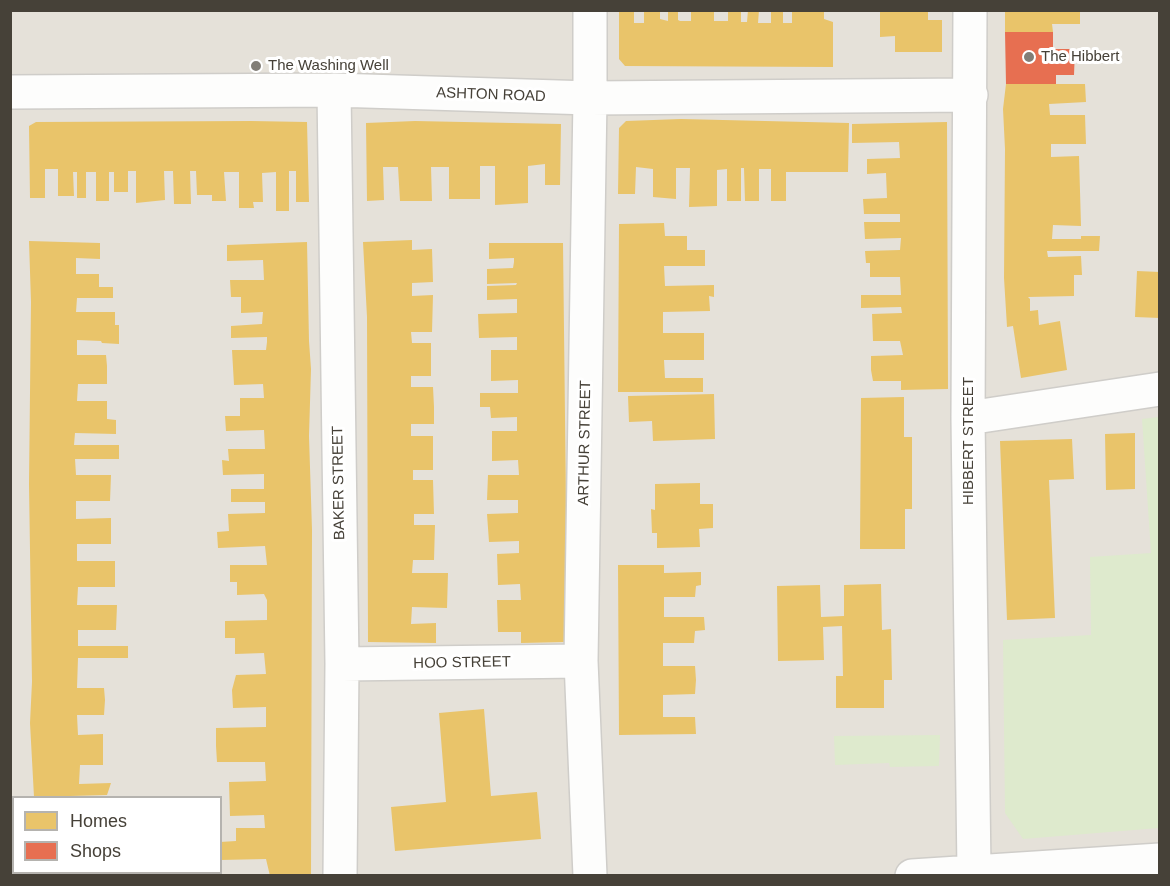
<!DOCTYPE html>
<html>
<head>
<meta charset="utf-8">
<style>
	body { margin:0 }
	#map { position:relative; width:1170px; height:886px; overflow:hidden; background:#f1efeb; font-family:Helvetica,sans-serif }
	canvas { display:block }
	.frame { position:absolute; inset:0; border:12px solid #464138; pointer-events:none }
	.legend { position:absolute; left:12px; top:796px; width:210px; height:78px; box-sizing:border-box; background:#fff; border:2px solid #b5b3af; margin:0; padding:8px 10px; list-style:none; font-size:18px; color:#464138 }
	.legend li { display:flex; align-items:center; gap:12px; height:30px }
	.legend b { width:30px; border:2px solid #b5b3af }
</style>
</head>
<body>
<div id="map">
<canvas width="1170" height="886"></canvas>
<div class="frame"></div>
<ul class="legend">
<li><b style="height:16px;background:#e9c46a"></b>Homes</li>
<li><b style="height:16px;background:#e76f51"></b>Shops</li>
</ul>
</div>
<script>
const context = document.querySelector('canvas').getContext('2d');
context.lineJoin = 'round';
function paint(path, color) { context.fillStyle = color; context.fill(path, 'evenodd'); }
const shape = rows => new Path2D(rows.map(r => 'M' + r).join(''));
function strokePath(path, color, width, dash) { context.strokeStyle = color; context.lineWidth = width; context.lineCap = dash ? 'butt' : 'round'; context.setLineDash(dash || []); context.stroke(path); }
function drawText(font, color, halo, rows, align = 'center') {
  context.font = font + ' Helvetica,sans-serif'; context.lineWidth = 6; context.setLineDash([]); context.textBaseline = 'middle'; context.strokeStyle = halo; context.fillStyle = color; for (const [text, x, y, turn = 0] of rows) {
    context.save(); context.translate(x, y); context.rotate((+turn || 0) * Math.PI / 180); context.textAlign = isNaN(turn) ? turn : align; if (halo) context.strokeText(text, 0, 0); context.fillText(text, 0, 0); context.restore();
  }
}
const residential = shape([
	[10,11,1159,11,1159,875,11,875],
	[14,798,220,798,220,872,14,872]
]);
const green = shape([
	[1159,417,1159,828,1023,839,1005,813,1003,640,1091,635,1090,557,1151,553,1142,419],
	[940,735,939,766,890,767,889,763,835,765,834,736]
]);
const homes = shape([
	[619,10,634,10,634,23,644,23,644,10,660,10,660,19,668,21,668,10,678,10,678,20,680,21,691,21,691,10,714,10,714,21,728,21,728,10,741,10,741,22,747,22,748,10,759,10,758,23,771,23,771,10,783,10,783,23,792,23,792,10,824,10,824,19,833,22,833,67,625,66,619,59],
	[880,10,928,10,928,20,942,20,942,52,895,52,895,36,880,37],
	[1005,10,1080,10,1080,24,1052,24,1053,32,1005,32],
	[1006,84,1085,84,1086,102,1049,104,1050,115,1085,115,1086,144,1051,144,1051,157,1079,156,1081,226,1053,225,1052,239,1081,239,1081,236,1100,236,1099,251,1047,251,1048,257,1081,256,1082,275,1074,275,1074,296,1028,297,1030,299,1030,311,1038,310,1039,325,1060,321,1067,370,1021,378,1013,326,1007,327,1004,278,1005,149,1003,109],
	[681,119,849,123,848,172,786,172,786,201,771,201,771,169,759,169,759,201,745,201,744,168,741,168,741,201,727,201,727,169,717,170,717,206,689,207,690,168,676,168,676,199,653,197,653,169,636,167,635,194,618,194,619,128,626,121],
	[251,121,307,122,309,202,296,202,296,171,289,171,289,211,276,211,276,172,262,173,263,202,253,202,254,208,239,208,239,172,224,172,226,201,212,201,212,195,197,195,196,171,190,171,191,204,174,204,173,171,164,171,165,200,136,203,136,171,128,171,128,192,114,192,114,172,109,172,109,201,96,201,96,172,86,172,86,198,77,198,77,172,73,172,74,196,58,196,58,169,45,169,45,198,30,198,29,126,36,122],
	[415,121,561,124,560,185,545,185,545,164,528,166,528,203,495,205,495,166,480,166,480,199,449,199,449,167,431,167,432,201,400,201,398,167,383,167,384,200,367,201,366,123],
	[947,122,948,389,901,390,901,381,873,381,871,370,871,356,903,355,900,341,873,341,872,314,902,313,901,307,861,308,861,295,901,295,900,277,870,277,870,263,866,263,865,251,900,250,901,238,865,239,864,222,900,222,900,214,864,214,863,199,887,198,886,173,867,174,867,159,900,158,899,142,852,143,852,124],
	[664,223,665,236,687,236,687,250,705,250,705,266,664,266,665,286,714,285,714,297,709,296,710,311,663,312,663,333,704,333,704,360,664,360,665,378,703,378,703,392,618,392,619,224],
	[412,240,412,250,432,249,433,282,412,283,412,296,433,295,432,332,411,332,412,343,431,343,431,376,411,376,411,387,433,387,434,407,434,424,411,424,411,436,433,436,433,470,413,470,413,480,433,480,434,514,414,514,414,525,435,525,434,560,413,560,412,573,448,573,447,608,412,607,411,624,436,623,436,643,368,642,367,317,363,242],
	[29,241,100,243,100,259,76,258,76,274,99,274,99,287,113,287,113,298,77,298,76,312,115,312,115,325,119,325,119,344,102,343,101,341,77,340,77,355,106,355,107,366,107,384,78,384,77,401,107,401,107,419,116,420,116,434,75,433,74,445,119,445,119,459,75,459,76,475,111,475,110,501,76,501,76,519,111,518,111,544,77,544,77,561,115,561,115,587,78,587,77,605,117,605,116,630,78,630,78,646,128,646,128,658,78,658,77,688,104,688,105,700,104,715,77,715,78,735,103,734,103,765,80,765,79,784,111,783,107,795,34,797,30,723,32,682,29,484,31,302],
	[307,242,309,341,311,369,309,436,312,530,311,876,270,876,266,859,220,860,220,842,236,841,236,828,265,828,264,815,230,816,229,782,266,781,265,762,217,762,216,746,216,728,266,727,266,707,233,708,232,690,236,675,266,674,264,653,235,654,235,638,225,638,225,621,267,620,267,600,264,594,237,595,237,582,230,582,230,565,267,565,265,546,218,548,217,532,229,531,228,514,265,513,265,502,231,502,231,489,264,489,264,474,223,475,222,460,229,461,228,449,265,449,264,430,226,431,225,416,240,416,240,398,264,398,263,384,234,385,232,350,266,350,267,342,267,337,231,338,231,326,262,324,263,312,241,313,241,297,231,297,230,280,264,280,263,260,227,261,227,245],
	[489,243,563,243,566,504,565,642,521,643,521,632,498,632,497,600,521,600,520,584,498,585,497,554,519,553,519,541,489,542,487,514,518,513,518,500,487,500,488,475,519,475,518,460,492,461,492,431,517,431,517,417,491,418,490,407,480,407,480,393,518,393,518,380,491,381,491,350,517,350,517,337,479,338,478,314,517,313,517,299,487,300,487,286,516,285,517,283,487,284,487,269,513,268,514,262,514,258,489,259],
	[1137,271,1160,272,1160,318,1135,317],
	[714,394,715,439,653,441,652,421,629,422,628,396],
	[904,397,904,437,912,437,912,509,905,509,905,549,860,549,861,398],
	[1135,433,1135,489,1106,490,1105,434],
	[1072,439,1074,479,1049,480,1055,618,1007,620,1000,441],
	[700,483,700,504,713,504,713,528,699,529,700,547,657,548,657,533,652,533,651,509,655,510,655,484],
	[618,565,664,565,664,573,701,572,701,585,696,586,695,597,664,597,664,617,704,617,705,630,695,631,694,643,663,643,663,666,695,666,696,680,695,694,663,695,663,717,695,717,696,734,619,735],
	[881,584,882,630,891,629,892,680,884,680,884,708,836,708,836,676,843,676,842,626,823,627,824,660,778,661,777,586,820,585,821,617,844,616,844,585],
	[484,709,491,796,537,792,541,839,395,851,391,807,446,802,439,713],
	[33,873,174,873,174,876,33,876]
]);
const shops = shape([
	[1005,32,1053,32,1053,49,1075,49,1074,75,1056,75,1056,84,1006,84]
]);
const street = shape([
	[590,10,590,98,581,661,590,876],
	[970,10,968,418,974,871],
	[334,90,342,664,340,876],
	[10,92,334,90,590,98,971,95],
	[968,418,1160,389],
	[342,664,581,661],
	[912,876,1160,860]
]);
const markers = [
	[1029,57,6,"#827e77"],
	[256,66,6,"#827e77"]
];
const poiNames = [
	["The Hibbert",1041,57],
	["The Washing Well",268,66]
];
const streetNames = [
	["ASHTON ROAD",491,95,2],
	["HIBBERT STREET",969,441,-90],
	["ARTHUR STREET",585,443,-89],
	["BAKER STREET",339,483,-91],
	["HOO STREET",462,663,-1]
];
paint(residential, '#e5e1d9');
paint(green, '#deeacd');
paint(homes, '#e9c46a');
paint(shops, '#e76f51');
strokePath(street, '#cfcdc9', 36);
strokePath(street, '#fdfdfc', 33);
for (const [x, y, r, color] of markers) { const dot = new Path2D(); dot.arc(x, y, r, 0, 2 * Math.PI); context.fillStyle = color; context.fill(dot); strokePath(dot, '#fff', 2); }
drawText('15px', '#464138', '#fff', poiNames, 'left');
drawText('15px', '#464138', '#fff', streetNames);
</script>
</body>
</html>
